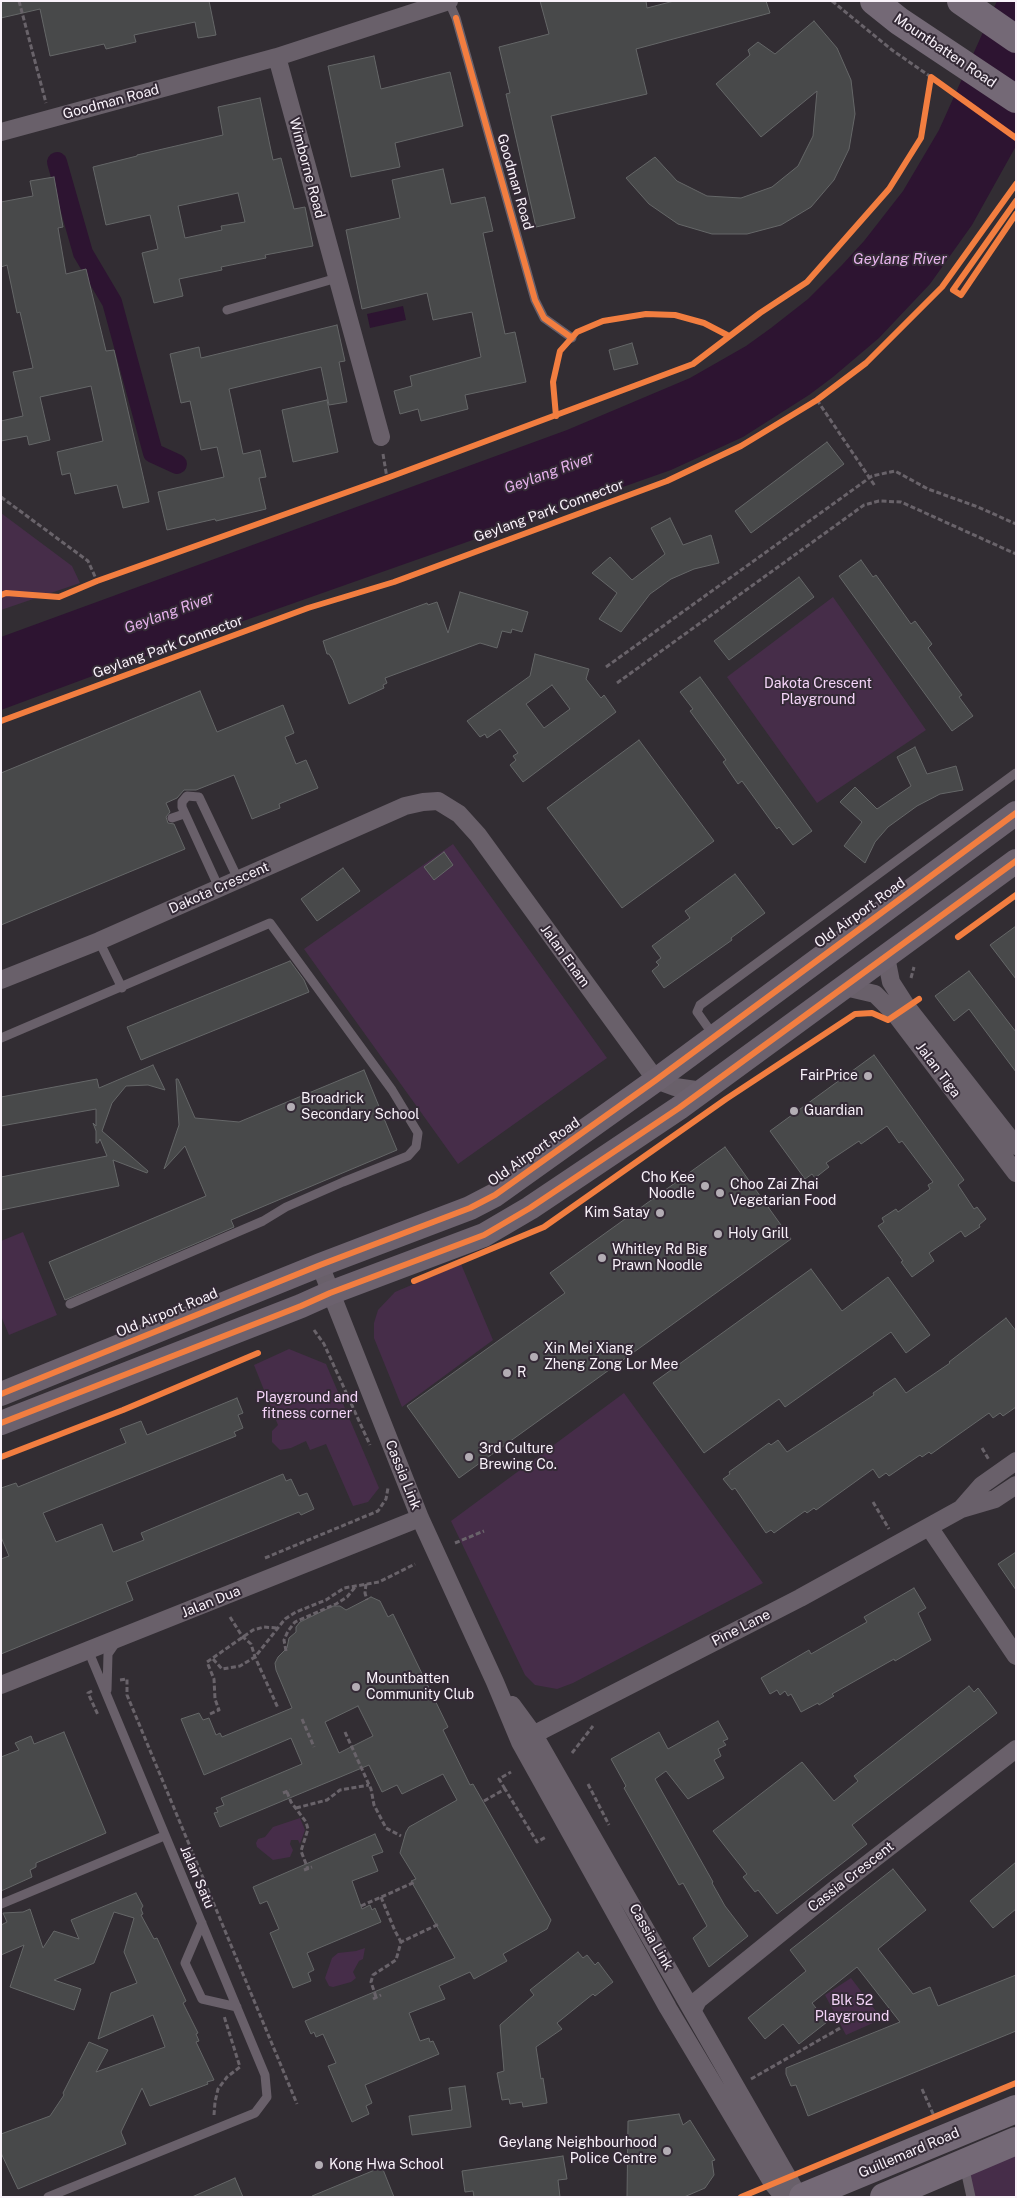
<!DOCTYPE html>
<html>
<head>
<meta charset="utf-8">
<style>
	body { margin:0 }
	#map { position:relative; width:1017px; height:2198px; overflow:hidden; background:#322d33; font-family:"Public Sans",sans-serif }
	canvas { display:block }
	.frame { position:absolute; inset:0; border:2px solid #f9f2fa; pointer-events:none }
</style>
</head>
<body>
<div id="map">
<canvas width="1017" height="2198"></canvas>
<div class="frame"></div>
</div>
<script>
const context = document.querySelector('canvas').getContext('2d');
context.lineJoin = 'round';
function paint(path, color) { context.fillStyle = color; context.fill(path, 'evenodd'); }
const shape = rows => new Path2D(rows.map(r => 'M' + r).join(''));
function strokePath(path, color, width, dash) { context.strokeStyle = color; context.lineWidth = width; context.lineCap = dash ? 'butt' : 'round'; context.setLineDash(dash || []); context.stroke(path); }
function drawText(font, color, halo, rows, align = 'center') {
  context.font = font + ' "Public Sans",sans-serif'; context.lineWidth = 4; context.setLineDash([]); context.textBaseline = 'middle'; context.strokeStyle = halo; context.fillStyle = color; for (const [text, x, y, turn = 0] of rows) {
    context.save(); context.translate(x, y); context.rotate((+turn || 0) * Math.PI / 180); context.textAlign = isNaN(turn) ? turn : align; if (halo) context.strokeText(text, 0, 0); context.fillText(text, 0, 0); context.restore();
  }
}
const green = shape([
	[1,513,72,566,80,583,1,610],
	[833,597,926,730,817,803,727,677],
	[453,844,607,1058,458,1164,304,949],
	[23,1232,57,1315,9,1335,1,1316,1,1241],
	[461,1264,493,1340,402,1407,374,1338,374,1323,378,1310,395,1292],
	[289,1349,326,1364,379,1488,368,1502,353,1506,326,1444,310,1450,306,1441,291,1448,280,1450,272,1442,272,1431,278,1425,254,1365],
	[624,1393,763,1583,573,1683,557,1689,535,1685,525,1675,451,1521],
	[300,1818,305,1830,300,1844,298,1840,291,1840,290,1844,293,1850,290,1857,273,1860,257,1847,256,1843,258,1839,265,1837,273,1827],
	[365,1948,363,1959,359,1961,353,1972,356,1978,351,1982,333,1987,329,1986,325,1978,332,1958,338,1953,356,1951],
	[851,1978,882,2019,846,2035,825,1995],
	[1016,2141,1016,2197,971,2197,963,2163]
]);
const water = shape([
	[997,1,1016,1,1016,146,972,225,930,284,879,338,833,377,809,395,743,437,671,470,195,638,1,710,1,637,567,430,690,378,746,346,771,328,808,299,842,265,864,241,903,191,939,130],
	[403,306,406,320,370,328,367,314]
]);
const canal = shape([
	[57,162,83,253,112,302,153,453,177,464]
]);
const building = shape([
	[1,1,209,1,216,35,198,38,195,22,134,35,136,42,106,49,104,44,50,56,40,9,1,18,1,1],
	[540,1,646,1,647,8,674,1,766,1,770,13,636,49,647,94,551,116,575,218,536,227,506,94,510,93,499,47,549,34,540,1],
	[814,21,837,48,851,80,855,114,849,149,834,180,811,207,781,225,747,234,712,234,678,224,649,204,626,178,655,157,677,181,707,196,741,198,772,187,798,166,813,136,817,91,761,137,716,84,750,55,748,50,758,42,775,54,814,21],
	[374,56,381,89,450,72,463,126,395,143,400,167,351,177,328,66,374,56],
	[260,98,273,160,281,158,294,209,305,207,313,246,265,255,266,258,221,267,222,270,179,279,183,296,154,303,142,253,158,249,150,215,106,225,93,167,137,156,137,155,223,135,218,107,260,98],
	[238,193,245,222,221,226,222,230,185,238,178,206,238,193],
	[443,169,451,204,485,197,493,231,483,233,505,334,515,332,526,382,465,395,468,409,421,421,418,409,400,414,394,391,412,386,410,376,481,357,472,312,433,320,427,293,362,309,346,230,400,218,392,180,443,169],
	[54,177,63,227,58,228,66,274,86,269,106,351,114,350,149,502,123,508,117,485,75,494,70,473,62,475,57,452,103,441,91,386,40,397,50,440,29,445,27,436,1,441,1,421,23,416,13,372,33,368,20,312,17,313,7,265,1,267,1,202,33,196,30,181,54,177],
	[337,325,345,361,339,362,347,402,329,405,321,367,229,389,243,454,260,450,266,477,259,478,266,509,216,521,215,519,167,530,158,492,224,477,217,447,201,450,190,401,181,403,170,354,199,347,201,358,337,325],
	[632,343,638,364,614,370,609,350,632,343],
	[327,400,338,452,293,462,282,410,327,400],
	[827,442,844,464,751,533,735,511,827,442],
	[670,518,683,545,711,535,719,563,694,569,671,579,650,594,621,632,599,619,617,593,592,573,610,557,632,580,665,554,651,528,670,518],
	[861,560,873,577,876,575,911,624,915,621,932,644,928,648,962,695,959,697,973,716,952,731,839,576,861,560],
	[799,577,814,597,729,660,714,641,799,577],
	[460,592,528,612,522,632,512,629,511,633,502,631,497,648,480,643,385,678,387,683,383,685,384,688,349,704,333,660,329,654,327,654,323,641,427,603,428,605,437,602,448,633,460,592],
	[535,654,589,669,586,679,601,698,604,695,616,712,523,782,510,765,516,760,513,756,518,753,500,729,487,738,485,734,480,737,467,721,530,676,535,654],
	[552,685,570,709,544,728,526,704,552,685],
	[700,677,812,831,793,845,779,827,777,829,742,781,738,784,723,762,726,760,690,711,693,709,680,692,700,677],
	[200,691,217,732,283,705,294,733,285,737,296,764,306,760,318,788,279,804,280,808,252,819,234,775,196,790,184,790,177,798,166,803,170,812,166,817,168,823,174,824,185,849,1,925,1,773,200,691],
	[639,740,714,841,622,908,547,808,639,740],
	[915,747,927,774,956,766,963,790,940,794,917,806,888,827,875,842,865,863,844,846,862,822,840,802,855,787,877,809,911,786,897,757,915,747],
	[444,852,453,865,434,880,424,867,444,852],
	[343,868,360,891,317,921,301,899,343,868],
	[735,874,765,913,731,938,732,940,664,988,652,971,659,965,656,962,661,958,652,946,690,918,685,911,735,874],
	[1016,926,1016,979,990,945,1016,926],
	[290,961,304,980,309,992,141,1060,127,1027,290,961],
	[969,971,1016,1032,1016,1072,969,1009,954,1021,935,996,969,971],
	[874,1055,964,1180,958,1185,974,1209,977,1207,986,1219,979,1225,980,1227,965,1237,961,1231,929,1253,934,1261,912,1277,901,1262,903,1261,878,1226,884,1222,882,1218,896,1209,898,1212,930,1189,928,1185,933,1182,902,1141,899,1143,887,1126,861,1144,859,1141,826,1163,829,1167,815,1178,812,1174,805,1179,770,1131,874,1055],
	[153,1065,165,1090,148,1085,126,1086,112,1103,102,1131,148,1171,147,1173,113,1160,119,1186,1,1210,1,1177,107,1156,100,1139,98,1143,96,1143,96,1131,93,1123,96,1126,96,1109,1,1126,1,1097,97,1079,99,1088,153,1065],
	[364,1070,397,1150,231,1220,234,1227,65,1300,49,1262,206,1196,185,1146,164,1169,179,1125,176,1079,178,1079,195,1118,239,1122,364,1070],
	[725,1147,791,1239,459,1478,407,1406,565,1293,550,1273,725,1147],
	[811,1269,842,1311,888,1277,930,1335,906,1353,891,1332,785,1407,779,1399,704,1453,653,1383,811,1269],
	[1006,1318,1016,1331,1016,1407,1003,1416,1000,1413,993,1418,989,1413,931,1454,929,1452,922,1457,920,1455,889,1476,886,1473,879,1478,873,1469,816,1510,814,1508,807,1513,805,1511,774,1533,771,1530,766,1533,735,1488,732,1490,723,1479,730,1474,729,1472,769,1443,771,1445,778,1440,787,1452,874,1395,873,1393,895,1378,906,1393,950,1363,949,1362,1006,1318],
	[237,1398,243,1413,238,1415,243,1428,234,1432,236,1436,43,1513,56,1542,102,1524,113,1552,144,1540,141,1533,283,1474,286,1481,291,1479,299,1496,307,1493,314,1509,301,1515,299,1512,126,1582,133,1600,1,1654,1,1559,9,1556,1,1537,1,1488,16,1483,18,1487,126,1443,120,1429,141,1421,147,1435,237,1398],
	[1016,1552,1016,1590,998,1564,1016,1552],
	[914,1588,926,1608,918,1613,931,1640,895,1661,894,1659,832,1694,834,1696,819,1705,818,1703,801,1712,791,1694,788,1696,785,1691,780,1695,777,1690,770,1694,761,1678,809,1650,811,1654,867,1622,864,1617,914,1588],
	[371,1597,380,1601,388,1617,393,1614,448,1727,443,1730,470,1785,473,1784,551,1920,547,1929,503,1954,507,1961,474,1979,470,1972,439,1986,445,1999,409,2013,420,2041,429,2038,430,2042,433,2041,439,2054,365,2085,372,2103,366,2106,369,2114,352,2122,328,2066,336,2063,323,2034,316,2037,314,2032,311,2034,305,2021,455,1958,411,1881,416,1879,400,1853,406,1832,409,1827,457,1800,443,1774,402,1794,397,1785,382,1792,369,1765,220,1827,214,1813,218,1812,216,1808,224,1805,221,1798,302,1764,291,1738,204,1775,181,1719,199,1713,203,1720,209,1718,216,1735,220,1733,222,1737,292,1708,276,1670,275,1663,278,1657,287,1648,289,1638,296,1632,296,1627,300,1622,333,1606,340,1606,346,1610,371,1597],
	[358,1706,373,1736,339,1753,325,1722,358,1706],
	[969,1686,974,1692,978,1688,997,1713,852,1825,867,1844,777,1914,758,1890,755,1892,743,1877,747,1874,713,1831,802,1762,834,1801,858,1781,854,1776,969,1686],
	[718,1721,728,1739,723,1741,726,1745,718,1749,721,1756,714,1760,724,1778,688,1799,666,1771,655,1779,713,1882,712,1883,725,1906,748,1936,709,1967,693,1938,707,1926,683,1883,679,1885,624,1788,626,1786,611,1759,659,1732,668,1749,718,1721],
	[64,1732,106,1833,36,1863,36,1867,30,1870,32,1877,1,1891,1,1757,19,1750,15,1743,31,1736,34,1744,64,1732],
	[375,1834,383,1852,372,1856,378,1871,352,1881,362,1909,370,1905,372,1910,375,1908,381,1922,307,1953,314,1970,308,1973,311,1981,293,1988,270,1933,279,1929,267,1901,260,1904,253,1887,375,1834],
	[1016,1862,1016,1909,993,1928,970,1901,1016,1862],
	[893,1869,926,1910,878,1949,913,1994,930,1987,938,2006,1016,1975,1016,2031,808,2116,796,2085,791,2086,786,2074,786,2068,900,2022,857,1967,812,2003,827,2022,799,2044,783,2024,765,2039,748,2018,806,1971,790,1950,893,1869],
	[136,1893,143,1906,141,1909,143,1914,141,1915,154,1939,157,1938,186,2001,183,2003,198,2033,196,2034,199,2041,196,2042,214,2080,207,2082,208,2084,150,2106,142,2088,121,2132,126,2144,18,2189,1,2153,1,2134,50,2116,64,2095,63,2093,89,2042,108,2050,96,2072,165,2047,153,2015,98,2039,111,1993,137,1983,124,1952,134,1918,114,1912,94,1963,54,1980,81,1989,74,2010,10,1987,24,1945,1,1955,1,1925,7,1922,3,1913,23,1912,30,1909,43,1948,54,1931,79,1939,71,1920,136,1893],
	[578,1952,583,1958,587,1955,595,1965,598,1962,613,1982,595,1996,593,1994,557,2023,562,2029,536,2047,541,2079,543,2078,547,2103,523,2107,522,2102,510,2104,509,2099,502,2100,497,2073,504,2071,500,2025,534,1995,530,1990,578,1952],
	[465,2086,471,2127,412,2135,409,2116,452,2110,449,2088,465,2086],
	[679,2114,683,2125,690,2120,715,2160,712,2161,714,2175,705,2188,684,2197,627,2197,628,2121,679,2114],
	[563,2156,567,2179,558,2180,560,2197,474,2197,473,2191,465,2192,462,2171,563,2156],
	[382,2167,394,2197,312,2197,312,2196,382,2167],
	[235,2178,243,2197,192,2197,235,2178]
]);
const path = shape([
	[19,1,46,103],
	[832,1,892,50,931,77],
	[817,400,875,486],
	[383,454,387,478],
	[1,497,88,561,97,581],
	[606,667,872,476,895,471,928,489,978,507,1016,524],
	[617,683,864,505,879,501,901,502,1016,554],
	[911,978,914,967],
	[314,1330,324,1344,370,1445],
	[982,1448,989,1460],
	[873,1502,889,1529],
	[455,1543,484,1531],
	[265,1558,378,1511,386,1499,388,1488],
	[366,1584,365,1593,367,1600],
	[230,1617,242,1636,251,1644,255,1657,278,1708],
	[286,1651,284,1640,288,1631,295,1622,336,1604,347,1597,356,1586],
	[213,1659,222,1669,240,1666,255,1657,285,1619,296,1612,326,1600,344,1588,379,1582,415,1564],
	[120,1680,127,1679,127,1695,297,2104],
	[92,1691,88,1693,98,1715],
	[210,1714,219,1710,215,1699,214,1679,207,1662,253,1630,264,1627,277,1628],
	[302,1719,314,1747],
	[345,1732,371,1789,374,1805,386,1828,401,1836],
	[572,1753,593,1726],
	[588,1784,609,1825],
	[505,1789,499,1779,511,1772],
	[287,1792,291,1802,306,1822,308,1829,301,1851,308,1869],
	[283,1793,290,1790],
	[484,1801,505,1789,537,1842,546,1837],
	[296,1808,327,1800,340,1790,369,1785],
	[304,1870,312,1867],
	[381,1897,395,1931,401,1942],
	[361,1906,415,1882],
	[376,1997,371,1982,373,1975,396,1960,401,1942,439,1924],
	[373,1999,381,1995],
	[751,2079,842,2027],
	[922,2089,934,2116],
	[214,2115,215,2102,218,2089,227,2077,240,2067,224,2016]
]);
const lane = shape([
	[449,2,456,18,535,300,544,318,572,338],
	[227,310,337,278],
	[172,818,184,814],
	[219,888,182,807,182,802,187,796,199,797,238,879],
	[99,941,122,988],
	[714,1036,697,1012,700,1005,1016,773],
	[1,1038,270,923,392,1090,418,1133,416,1147,408,1156,343,1182,286,1207,263,1221,70,1304],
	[107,1690,108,1654,117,1641],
	[1,1904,164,1836],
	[202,1923,185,1963,202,1999,237,2007],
	[964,2165,971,2197],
	[48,2197,255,2113,267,2097,265,2075,88,1650]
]);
const street = shape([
	[277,57,381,437],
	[1,132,277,57,449,1],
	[886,957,891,982,907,1007,1016,1146],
	[1,980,99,941,405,806,423,802,438,801,459,814,478,835,656,1080,675,1087,703,1091],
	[845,987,875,994,896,1015,1016,1173],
	[320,1265,420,1518,495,1682,520,1742,668,2008,773,2184,784,2197],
	[961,1509,982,1485,1016,1461],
	[929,1527,1016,1656],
	[1,1685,420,1518],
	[512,1705,534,1735,799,2197],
	[525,1739,800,1598,961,1509,995,1499,1016,1485],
	[693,2010,698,2000,835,1889,1016,1749]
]);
const secondary = shape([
	[1,1394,320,1265,470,1208,495,1195,656,1080,1016,813],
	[1,1423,301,1306,330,1293,484,1235,530,1208,679,1108,1016,861]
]);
const primary = shape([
	[874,1,899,21,1016,99],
	[961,1,1016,39],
	[803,2197,1016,2109],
	[884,2197,1016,2141]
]);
const cycleway = shape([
	[456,18,535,300,544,318,572,338],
	[1016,201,953,290,961,295,1016,214],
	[556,416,553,382,560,351,577,332,603,321,646,314,675,315,704,323,729,336],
	[1,595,6,593,59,597,97,581,387,478,693,364,760,313,807,282,889,189,921,138,931,77,1016,138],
	[1,721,308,608,394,582,667,481,741,446,817,400,866,363,942,287,1016,184],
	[958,937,1016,895],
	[414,1281,544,1227,726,1099,855,1014,872,1013,888,1020,919,999],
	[1,1394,320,1265,470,1208,495,1195,656,1080,1016,813],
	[1,1423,301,1306,330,1293,484,1235,530,1208,679,1108,1016,861],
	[1,1457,123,1410,258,1353],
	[741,2197,1016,2083]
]);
const markers = [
	[868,1076,5,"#b3adb4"],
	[291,1107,5,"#b3adb4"],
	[794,1111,5,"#b3adb4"],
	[705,1186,5,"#b3adb4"],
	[720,1193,5,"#b3adb4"],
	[660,1213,5,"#b3adb4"],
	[718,1234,5,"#b3adb4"],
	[602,1258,5,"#b3adb4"],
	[534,1357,5,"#b3adb4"],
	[507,1373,5,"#b3adb4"],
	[469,1457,5,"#b3adb4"],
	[356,1687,5,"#b3adb4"],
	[667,2151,5,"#b3adb4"],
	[319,2165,5,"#b3adb4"]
];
const streetNames = [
	["Mountbatten Road",945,51,34],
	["Goodman Road",111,102,-15],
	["Wimborne Road",307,168,75],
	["Goodman Road",515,182,74],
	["Geylang Park Connector",549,511,-20],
	["Geylang Park Connector",168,647,-20],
	["Dakota Crescent",219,888,-24],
	["Old Airport Road",860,913,-36],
	["Jalan Enam",565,956,54],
	["Jalan Tiga",938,1070,53],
	["Old Airport Road",534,1152,-35],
	["Old Airport Road",167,1313,-22],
	["Cassia Link",403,1475,68],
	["Jalan Dua",211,1602,-22],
	["Pine Lane",741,1628,-27],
	["Jalan Satu",197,1877,67],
	["Cassia Crescent",851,1877,-38],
	["Cassia Link",651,1937,60],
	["Guillemard Road",909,2153,-23]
];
const parkNames = [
	["Dakota Crescent",818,684],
	["Playground",818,700],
	["Playground and",307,1398],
	["fitness corner",307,1414],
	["Blk 52",852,2001],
	["Playground",852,2017]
];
const poiNames = [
	["FairPrice",858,1076,"right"],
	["Broadrick",301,1099],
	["Secondary School",301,1115],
	["Guardian",804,1111],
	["Cho Kee",695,1178,"right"],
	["Noodle",695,1194,"right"],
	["Choo Zai Zhai",730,1185],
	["Vegetarian Food",730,1201],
	["Kim Satay",650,1213,"right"],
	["Holy Grill",728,1234],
	["Whitley Rd Big",612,1250],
	["Prawn Noodle",612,1266],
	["Xin Mei Xiang",544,1349],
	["Zheng Zong Lor Mee",544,1365],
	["R",517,1373],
	["3rd Culture",479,1449],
	["Brewing Co.",479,1465],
	["Mountbatten",366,1679],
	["Community Club",366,1695],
	["Geylang Neighbourhood",657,2143,"right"],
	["Police Centre",657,2159,"right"],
	["Kong Hwa School",329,2165]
];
const waterNames = [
	["Geylang River",900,259],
	["Geylang River",549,473,-20],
	["Geylang River",169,613,-20]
];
paint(green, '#462d49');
paint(water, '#2d1431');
strokePath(canal, '#2d1431', 20);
paint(building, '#48494a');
strokePath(building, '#656768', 1);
strokePath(path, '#69636a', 3, [5, 2.5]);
strokePath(lane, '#69606a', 9);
strokePath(street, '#69606a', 18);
strokePath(secondary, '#6c626e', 24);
strokePath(primary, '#746976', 28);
strokePath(cycleway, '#f27e40', 6);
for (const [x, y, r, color] of markers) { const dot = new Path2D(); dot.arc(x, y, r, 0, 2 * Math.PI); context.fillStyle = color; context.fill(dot); strokePath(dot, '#342a36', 2); }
drawText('14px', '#f9f2fa', '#342a36', streetNames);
drawText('14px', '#f5d5f9', '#342a36', parkNames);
drawText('14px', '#f9f2fa', '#342a36', poiNames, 'left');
drawText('italic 15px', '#e7b3ed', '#342a36', waterNames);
</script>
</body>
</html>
